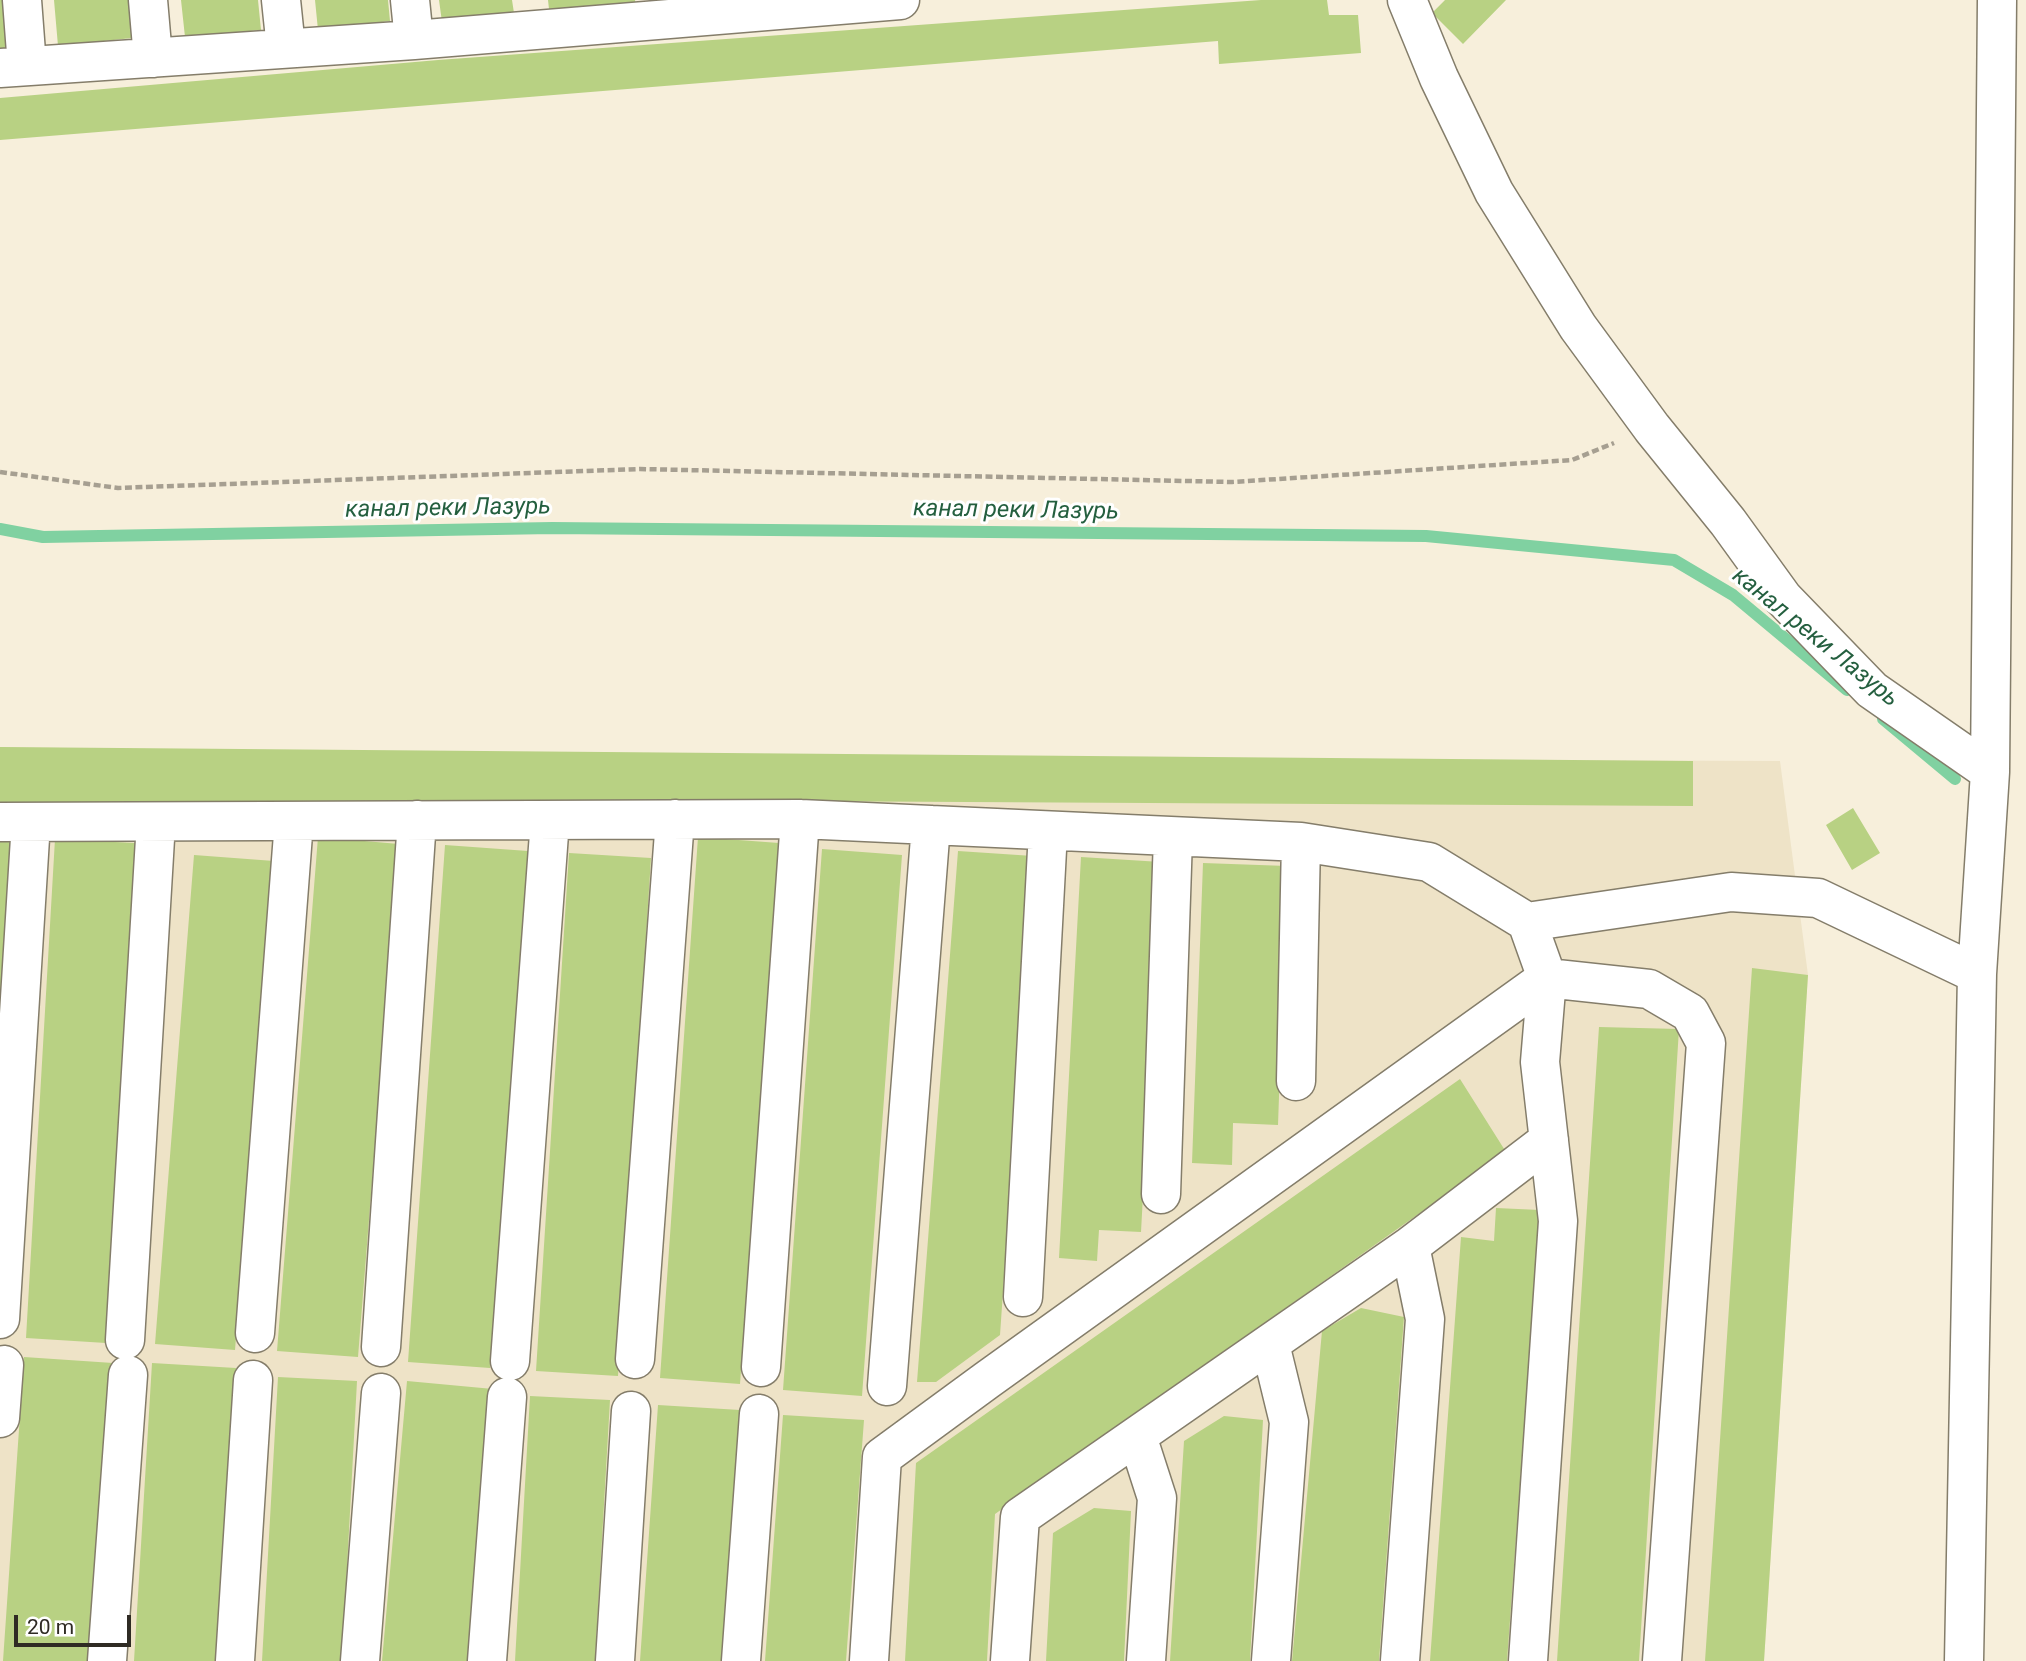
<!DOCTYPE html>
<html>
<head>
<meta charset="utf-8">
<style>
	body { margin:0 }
	#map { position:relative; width:2026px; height:1661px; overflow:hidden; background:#f7efdb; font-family:Roboto,sans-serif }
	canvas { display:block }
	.scale { position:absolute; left:14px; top:1615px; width:117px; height:32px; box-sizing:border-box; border:4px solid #2f2b24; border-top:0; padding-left:9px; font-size:21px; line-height:24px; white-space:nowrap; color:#2f2b24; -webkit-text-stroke:5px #fff; paint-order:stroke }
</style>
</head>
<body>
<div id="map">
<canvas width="2026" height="1661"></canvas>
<div class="scale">20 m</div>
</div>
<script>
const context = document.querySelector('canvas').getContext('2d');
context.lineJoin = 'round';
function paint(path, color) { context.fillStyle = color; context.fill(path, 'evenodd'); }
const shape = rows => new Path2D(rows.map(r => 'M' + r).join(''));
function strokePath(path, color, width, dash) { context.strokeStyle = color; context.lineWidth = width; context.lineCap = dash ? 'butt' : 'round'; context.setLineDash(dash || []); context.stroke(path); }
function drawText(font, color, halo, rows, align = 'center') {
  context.font = font + ' Roboto,sans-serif'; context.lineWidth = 6; context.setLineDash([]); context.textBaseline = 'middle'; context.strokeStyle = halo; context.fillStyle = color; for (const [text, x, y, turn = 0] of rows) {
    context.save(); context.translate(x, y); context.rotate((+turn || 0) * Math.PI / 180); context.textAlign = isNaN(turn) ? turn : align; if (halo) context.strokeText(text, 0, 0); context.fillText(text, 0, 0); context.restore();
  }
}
const built = shape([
	[0,747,689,757,1780,761,1808,975,1764,1661,0,1661]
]);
const stream = shape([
	[0,529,43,537,552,528,1426,536,1674,560,1733,595,1847,690],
	[1883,719,1955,779]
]);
const building = shape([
	[0,0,5,0,10,49,0,50],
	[54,0,129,0,132,38,58,46],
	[181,0,258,0,261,30,185,37],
	[315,0,388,0,390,21,318,30],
	[439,0,512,0,514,13,442,22],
	[548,0,635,0,636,6,550,18],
	[1261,0,1327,0,1329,15,1358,15,1361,53,1219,64,1218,41,0,140,0,98,438,60],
	[1445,0,1506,0,1463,44,1432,13],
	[0,747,1693,761,1693,806,604,800,0,803],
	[1853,808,1880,853,1852,870,1826,825],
	[318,837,399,844,358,1357,277,1351],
	[698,837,779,843,740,1384,660,1378],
	[55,839,135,843,106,1343,26,1338],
	[0,841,13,842,2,989,0,989],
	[445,845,528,851,490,1368,408,1362],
	[822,849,902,855,862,1396,783,1390],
	[958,851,1033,856,1000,1335,936,1382,917,1382],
	[569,853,651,858,618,1376,536,1371],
	[194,855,274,861,235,1350,155,1344],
	[1081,857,1161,862,1141,1232,1099,1230,1097,1261,1059,1258],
	[1203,863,1287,866,1278,1125,1233,1123,1232,1165,1192,1163],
	[1752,968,1808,975,1764,1661,1705,1661],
	[1599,1027,1679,1029,1639,1661,1557,1661],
	[1460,1079,1506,1152,995,1514,987,1661,905,1661,916,1463],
	[1496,1208,1540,1210,1507,1661,1430,1661,1461,1237,1494,1241],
	[1361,1308,1404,1317,1379,1661,1292,1661,1322,1331],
	[24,1357,113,1363,92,1661,3,1661],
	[152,1363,236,1368,218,1661,134,1661],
	[278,1377,357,1381,342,1661,262,1661],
	[407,1381,493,1389,469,1661,382,1661],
	[530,1396,610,1400,595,1661,515,1661],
	[658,1405,740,1410,722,1661,640,1661],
	[783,1415,864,1420,846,1661,765,1661],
	[1224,1416,1263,1420,1250,1661,1170,1661,1184,1441],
	[1094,1508,1131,1511,1124,1661,1046,1661,1053,1533]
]);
const path = shape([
	[0,472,118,488,640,469,1232,482,1572,460,1614,443]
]);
const minor = shape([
	[22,0,27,66],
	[148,0,153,58],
	[281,0,286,48],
	[410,0,414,40],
	[1407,0,1439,78,1494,192,1578,327,1652,428,1728,522,1783,598,1872,690,1990,772],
	[0,68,414,40,900,0],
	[0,822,800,819,1301,842,1429,862,1527,922,1731,892,1818,898,1977,974],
	[1527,922,1547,978,1540,1062,1558,1221,1528,1661],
	[1296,1081,1301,842],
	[1161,1194,1173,837],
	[1023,1297,1048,831],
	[0,1319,31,822],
	[255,1333,294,821],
	[125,1340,156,822],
	[1270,1344,1289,1422,1271,1661],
	[381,1347,417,820],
	[635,1359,675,819],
	[510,1361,550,820],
	[761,1367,800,819],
	[887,1386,931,825],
	[0,1418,4,1365],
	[1137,1436,1157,1498,1146,1661],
	[107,1661,128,1375],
	[235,1661,253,1380],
	[360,1661,381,1393],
	[487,1661,507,1397],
	[615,1661,631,1411],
	[741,1661,759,1414],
	[869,1661,882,1457,987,1380,1547,978,1649,989,1690,1013,1706,1043,1662,1661],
	[1010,1661,1020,1517,1410,1246,1549,1140],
	[1400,1661,1425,1319,1410,1246],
	[1964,1661,1977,974,1990,772,1997,0]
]);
const waterNames = [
	["канал реки Лазурь",448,509,-1],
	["канал реки Лазурь",1016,511,1],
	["канал реки Лазурь",1815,638,39]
];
paint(built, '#eee3c7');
strokePath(stream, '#80d1a1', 12);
paint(building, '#b8d183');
strokePath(minor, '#847d6a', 41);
strokePath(path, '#a69f91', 4.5, [7, 3.5]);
strokePath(minor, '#fff', 38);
drawText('italic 24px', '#245f3f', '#fff', waterNames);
</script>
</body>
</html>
